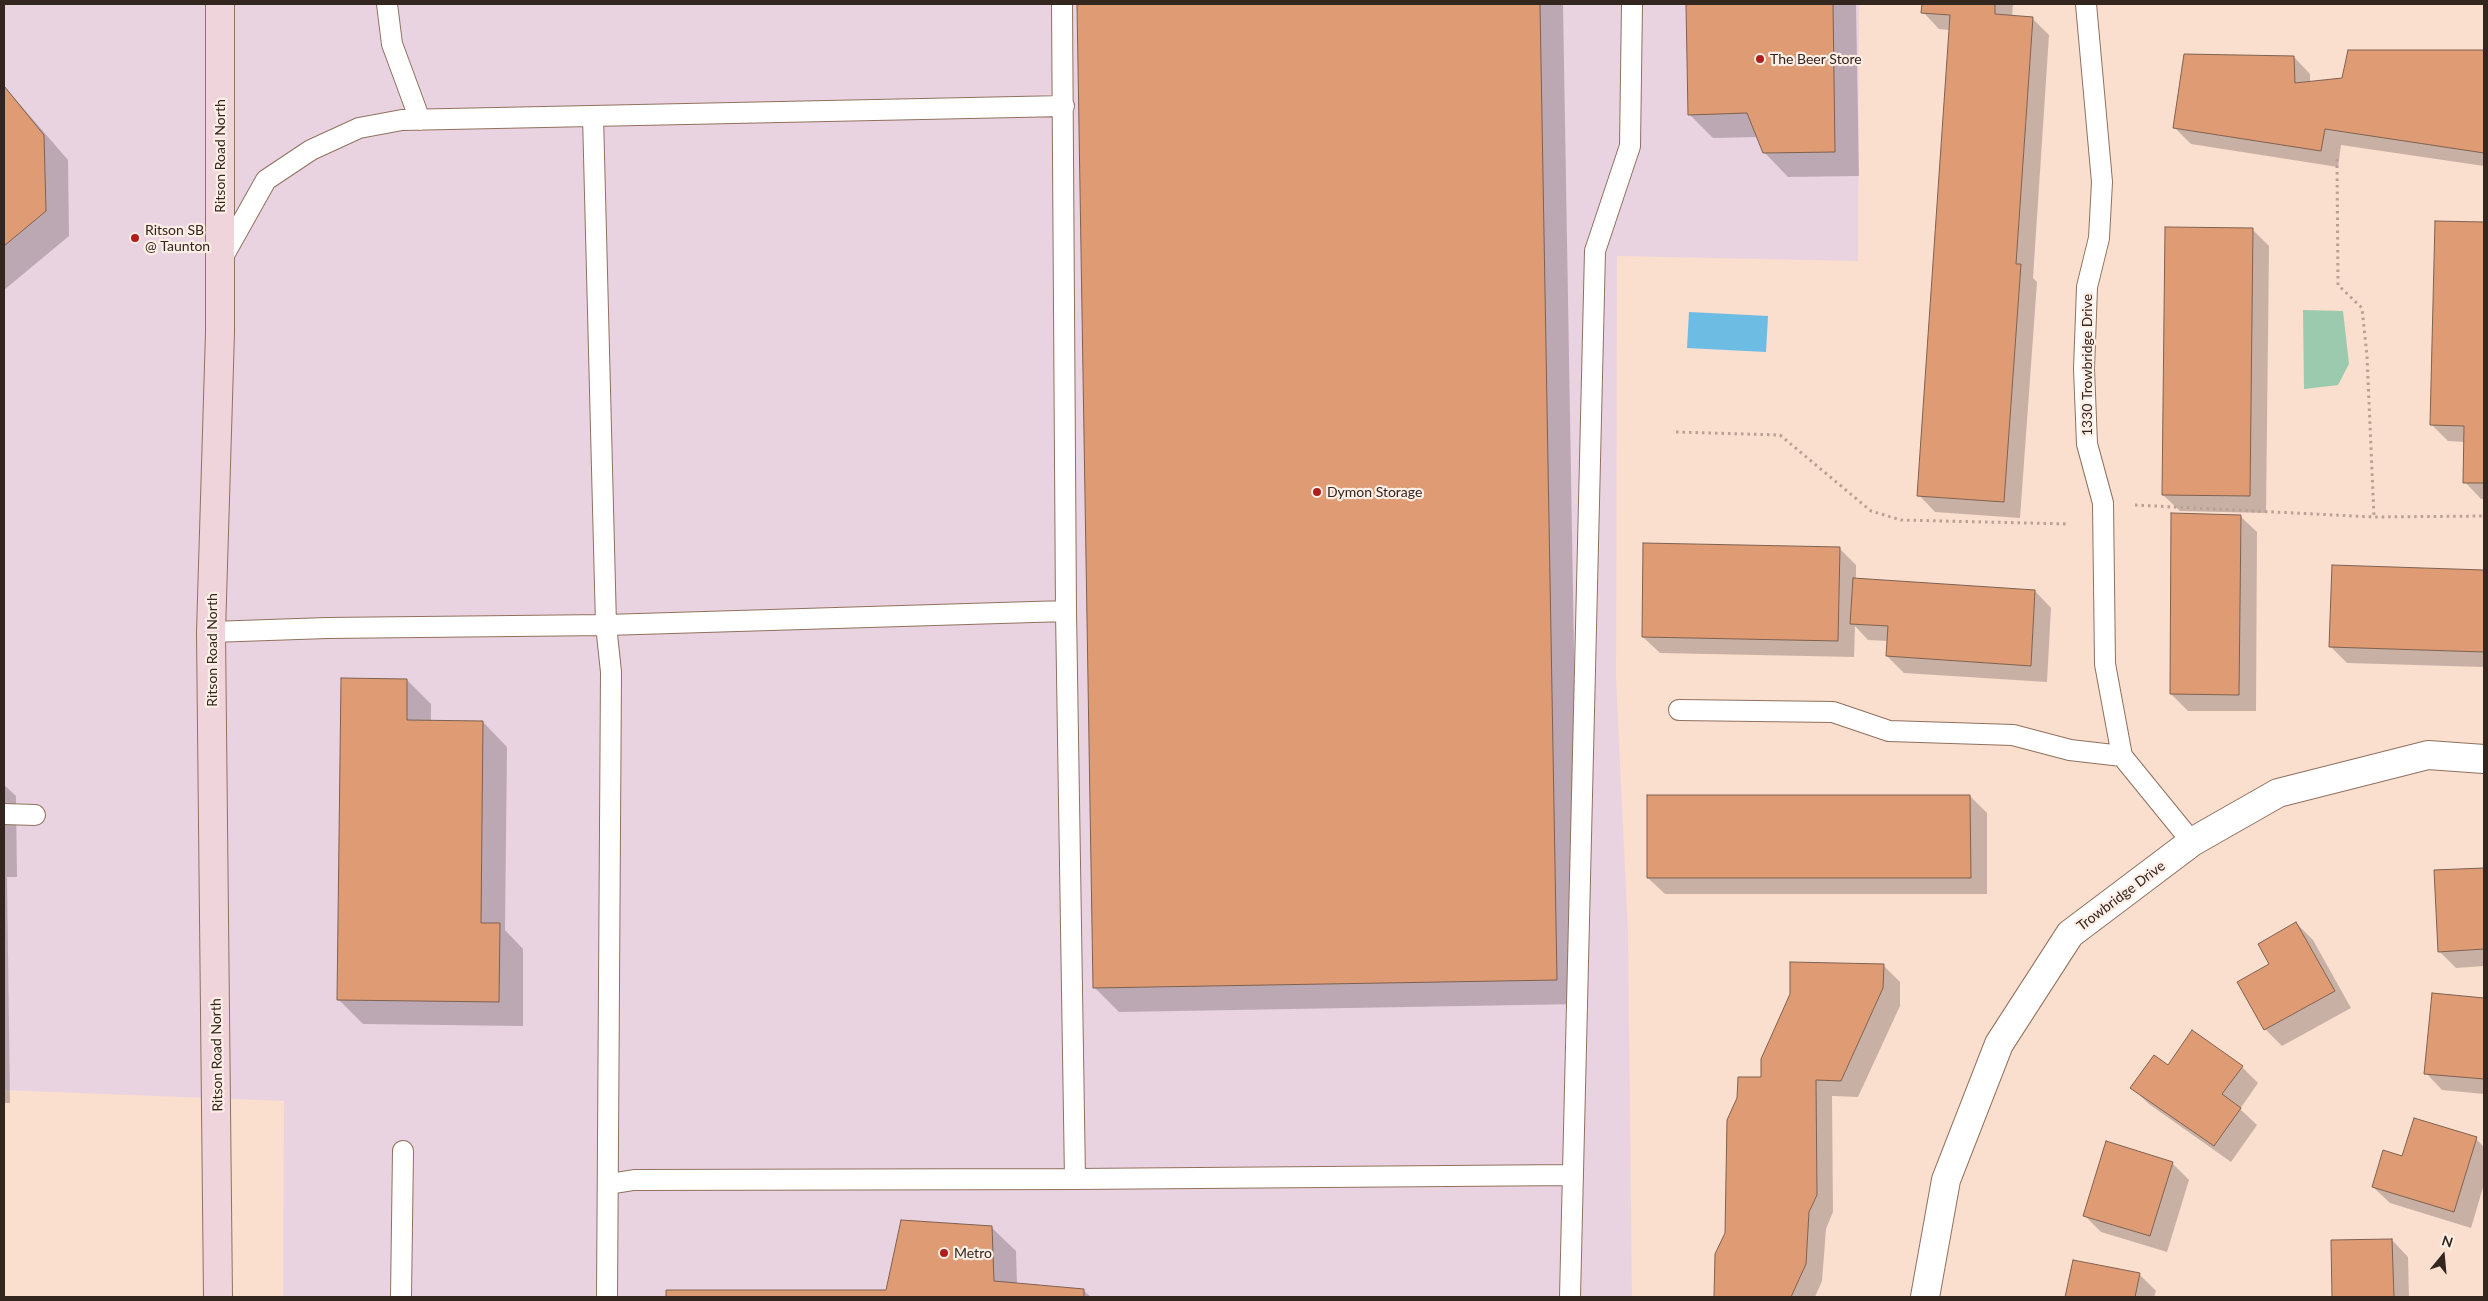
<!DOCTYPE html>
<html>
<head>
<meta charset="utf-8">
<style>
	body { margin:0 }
	#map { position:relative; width:2488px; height:1301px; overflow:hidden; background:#fadece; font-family:Lato,sans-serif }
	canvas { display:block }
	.frame { position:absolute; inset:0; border:5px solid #33261f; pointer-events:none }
	.north { position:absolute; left:2418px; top:1231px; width:50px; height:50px; -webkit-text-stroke:4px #fdeee6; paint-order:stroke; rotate:17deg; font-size:14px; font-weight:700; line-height:20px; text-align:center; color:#33261f }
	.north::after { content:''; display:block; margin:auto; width:18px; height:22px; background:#33261f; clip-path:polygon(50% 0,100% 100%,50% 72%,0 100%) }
</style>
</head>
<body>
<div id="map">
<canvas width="2488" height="1301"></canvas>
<div class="frame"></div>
<div class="north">N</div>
</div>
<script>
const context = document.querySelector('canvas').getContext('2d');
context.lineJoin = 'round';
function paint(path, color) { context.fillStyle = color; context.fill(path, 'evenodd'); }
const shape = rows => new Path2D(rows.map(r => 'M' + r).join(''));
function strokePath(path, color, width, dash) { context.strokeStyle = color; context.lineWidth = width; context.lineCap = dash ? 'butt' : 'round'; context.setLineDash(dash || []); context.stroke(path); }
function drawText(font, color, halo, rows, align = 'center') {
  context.font = font + ' Lato,sans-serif'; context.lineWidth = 4.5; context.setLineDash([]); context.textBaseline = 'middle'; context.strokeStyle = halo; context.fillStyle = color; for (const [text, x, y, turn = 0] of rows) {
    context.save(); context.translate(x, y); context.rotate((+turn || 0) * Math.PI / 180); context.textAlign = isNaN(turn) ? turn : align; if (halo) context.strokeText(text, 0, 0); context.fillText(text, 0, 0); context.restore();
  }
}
const commercial = shape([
	[4,4,1859,4,1858,261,1617,256,1616,679,1628,933,1632,1297,283,1297,284,1101,4,1090]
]);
const green = shape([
	[2303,310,2343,311,2349,364,2338,385,2304,389]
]);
const water = shape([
	[1689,312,1768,316,1766,352,1687,348]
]);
const shadow = shape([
	[1078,4,1563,4,1580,1004,1119,1012,1094,987],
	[1687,4,1856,4,1859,176,1788,177,1764,152,1758,137,1713,138,1689,114],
	[1923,4,2013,4,2012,17,2032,18,2049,35,2033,278,2037,282,2020,518,1935,512,1919,495,1950,30,1939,29,1923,12],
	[2349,51,2484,51,2484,166,2341,145,2338,167,2191,144,2174,127,2294,57,2310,74,2310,83,2344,79],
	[4,86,68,160,69,236,4,290],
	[2436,222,2484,223,2484,499,2481,499,2465,482,2465,442,2448,441,2431,424],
	[2252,229,2269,246,2266,513,2180,511,2163,495],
	[2240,516,2257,532,2256,711,2188,711,2171,694],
	[1839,548,1856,565,1856,579,2035,591,2051,608,2047,682,1904,673,1887,656,1888,641,1868,640,1855,626,1854,657,1660,653,1643,637],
	[2333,566,2484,571,2484,667,2347,663,2330,646],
	[407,680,431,704,431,722,483,722,507,747,505,930,523,949,523,1026,363,1024,338,999],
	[4,754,4,785,16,796,17,877,7,877,10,1103,4,1103],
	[1970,796,1987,813,1987,894,1665,894,1648,878],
	[2484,869,2484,966,2456,968,2439,951,2435,871],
	[2296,923,2313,940,2351,1008,2282,1046,2265,1029,2271,964],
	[1883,965,1900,982,1900,1006,1858,1097,1832,1096,1833,1212,1826,1229,1822,1281,1815,1297,1716,1297,1716,1255,1726,1233,1762,1078],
	[2433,995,2484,1000,2484,1094,2442,1090,2426,1073],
	[2168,1066,2242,1067,2258,1083,2240,1109,2257,1125,2231,1162,2149,1104,2132,1088],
	[2476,1139,2484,1147,2484,1184,2471,1228,2390,1203,2373,1187,2403,1158],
	[2172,1163,2189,1180,2167,1252,2101,1232,2084,1215],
	[991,1227,1016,1251,1017,1284,1083,1290,1091,1297,667,1297,667,1292,887,1291],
	[2392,1240,2408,1257,2409,1297,2333,1297,2332,1241],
	[2074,1261,2139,1274,2156,1291,2154,1297,2067,1297]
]);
const building = shape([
	[1077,4,1540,4,1557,980,1093,988,1077,4],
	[1686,4,1833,4,1835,152,1763,153,1747,113,1688,115,1686,4],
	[1922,4,1995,4,1995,14,2033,17,2016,264,2021,264,2004,502,1917,496,1950,15,1921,13,1922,4],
	[2348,50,2484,50,2484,153,2325,129,2321,151,2173,128,2184,54,2294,56,2295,83,2342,78,2348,50],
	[4,86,44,135,46,211,4,246,4,86],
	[2435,221,2484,222,2484,483,2463,483,2464,426,2430,425,2435,221],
	[2165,227,2253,228,2250,496,2162,495,2165,227],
	[2171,513,2241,515,2239,695,2170,694,2171,513],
	[1643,543,1840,547,1838,641,1642,637,1643,543],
	[2332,565,2484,570,2484,652,2329,647,2332,565],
	[1853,578,2035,590,2031,666,1886,656,1888,626,1850,624,1853,578],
	[341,678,407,679,407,720,483,721,481,923,500,923,499,1002,337,1000,341,678],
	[1647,795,1970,795,1971,878,1647,878,1647,795],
	[2484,868,2484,949,2438,952,2434,870,2484,868],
	[2296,922,2335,991,2264,1030,2237,982,2269,964,2258,944,2296,922],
	[1790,962,1884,964,1883,988,1841,1081,1816,1080,1817,1195,1809,1212,1806,1264,1791,1297,1714,1297,1715,1254,1725,1233,1727,1120,1737,1098,1738,1077,1761,1077,1761,1059,1790,994,1790,962],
	[2432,993,2484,998,2484,1079,2424,1074,2432,993],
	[2192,1030,2243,1066,2222,1094,2241,1108,2214,1146,2130,1088,2154,1055,2168,1065,2192,1030],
	[2414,1118,2477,1137,2454,1212,2372,1187,2383,1150,2402,1156,2414,1118],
	[2106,1141,2173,1162,2150,1236,2083,1216,2106,1141],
	[901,1220,992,1226,994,1281,1084,1289,1084,1297,666,1297,666,1290,886,1290,901,1220],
	[2392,1239,2394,1297,2332,1297,2331,1240,2392,1239],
	[2073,1260,2140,1273,2135,1297,2065,1297,2073,1260]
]);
const path = shape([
	[2337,159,2338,285,2362,308,2367,356,2374,517],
	[1676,432,1780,435,1871,511,1901,520,2069,524],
	[2135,505,2374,517,2484,516]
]);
const lane = shape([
	[387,4,392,44,420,120],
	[2086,4,2102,182,2099,238,2087,287,2084,369,2087,444,2103,503,2105,664,2122,756],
	[593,116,606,625,1066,611,1062,4],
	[220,262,266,180,311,150,359,128,402,120,1064,106],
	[1066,611,1075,1179],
	[211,632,327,628,606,625,611,672,607,1297],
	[1679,710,1833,712,1889,731,2013,735,2070,750,2122,756,2192,842],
	[4,814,35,815],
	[609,1184,634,1180,1075,1179,1573,1175],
	[401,1297,403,1151],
	[1570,1297,1595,251,1630,146,1632,4]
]);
const street = shape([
	[1925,1297,1946,1180,1999,1044,2070,934,2192,842,2278,793,2428,755,2484,759]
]);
const secondary = shape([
	[218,1297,211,632,220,332,220,4]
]);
const markers = [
	[1760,59,5,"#af1e1c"],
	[135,238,5,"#af1e1c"],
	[1317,492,5,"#af1e1c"],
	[944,1253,5,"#af1e1c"]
];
const poiNames = [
	["The Beer Store",1770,59],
	["Ritson SB",145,230],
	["@ Taunton",145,246],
	["Dymon Storage",1327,492],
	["Metro",954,1253]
];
const streetNames = [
	["Ritson Road North",220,156,-90],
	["1330 Trowbridge Drive",2087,365,-90],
	["Ritson Road North",212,650,-90],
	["Trowbridge Drive",2121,896,-37],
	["Ritson Road North",217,1055,-91]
];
paint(commercial, '#ead3e0');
paint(green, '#9ccaaf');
paint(water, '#6cbce3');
paint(shadow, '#0003');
paint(building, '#de9b74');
strokePath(building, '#7f6150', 1);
strokePath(lane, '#90715f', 22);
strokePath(street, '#90715f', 30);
strokePath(secondary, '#90715f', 30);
strokePath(path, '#b8a194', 3, [2.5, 4]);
strokePath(lane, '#fff', 20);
strokePath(street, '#fff', 28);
strokePath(secondary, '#f0d4db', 28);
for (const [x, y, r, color] of markers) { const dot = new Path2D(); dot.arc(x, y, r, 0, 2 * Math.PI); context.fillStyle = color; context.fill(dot); strokePath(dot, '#fdeee6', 2); }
drawText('14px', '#33261f', '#fdeee6', poiNames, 'left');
drawText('14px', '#33261f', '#fdeee6', streetNames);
</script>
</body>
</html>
